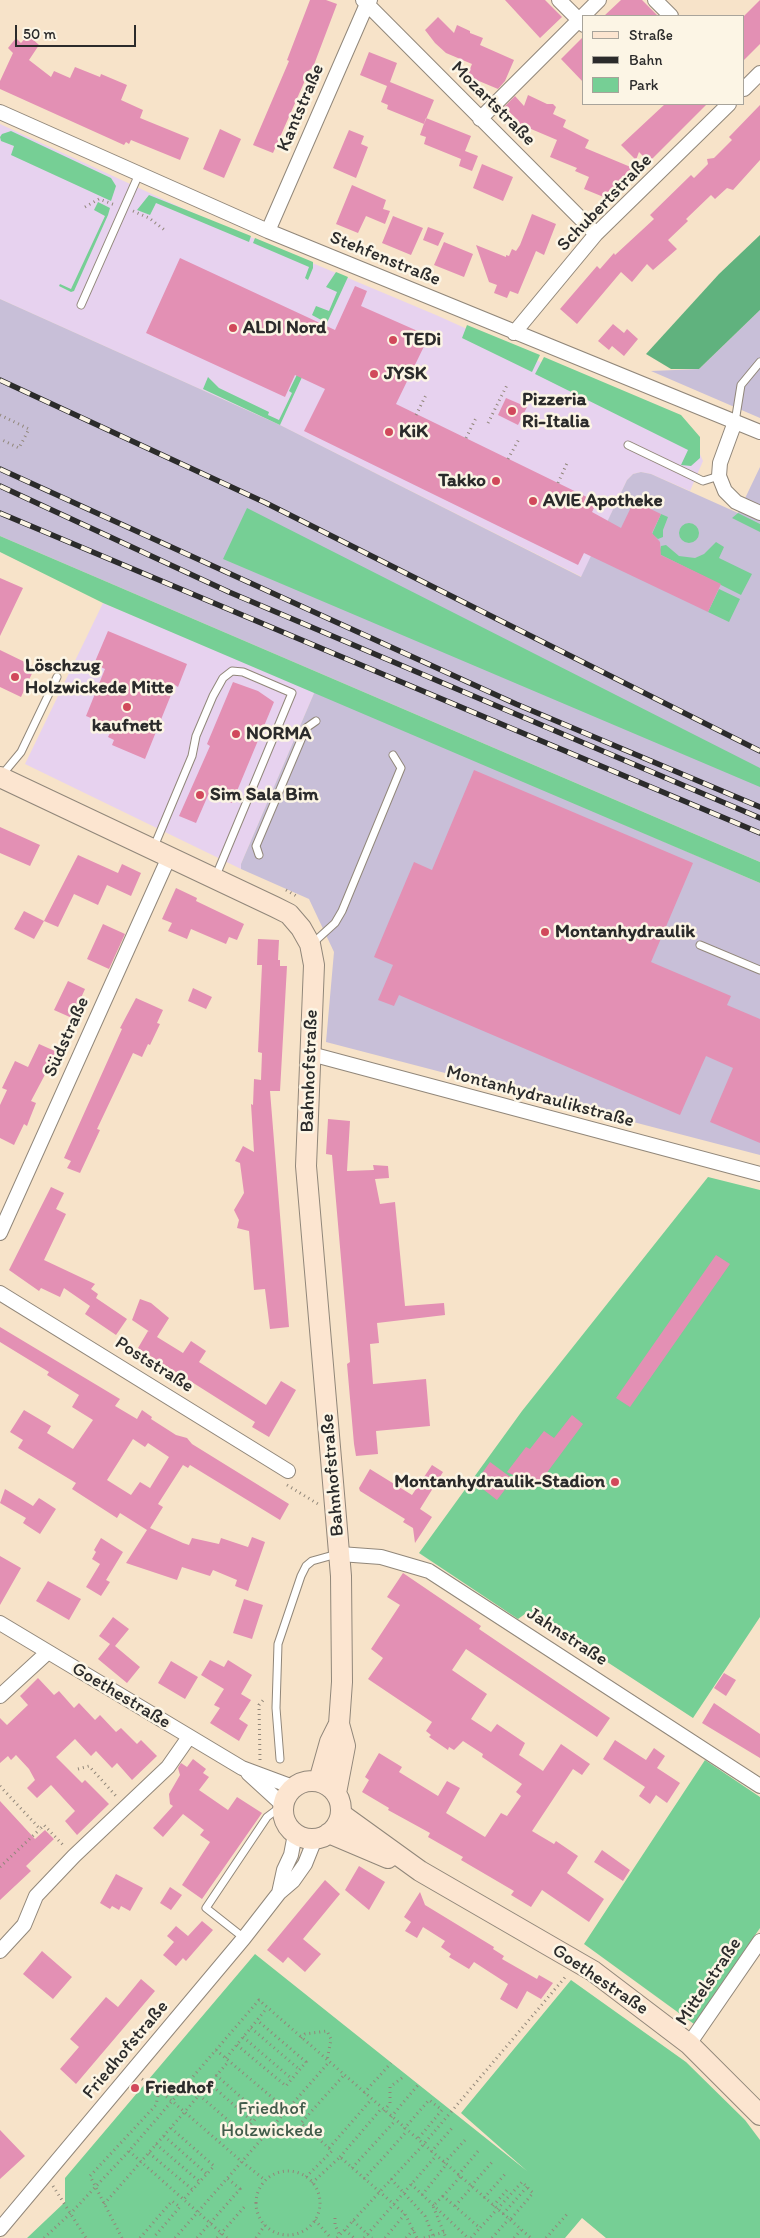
<!DOCTYPE html>
<html>
<head>
<meta charset="utf-8">
<style>
	body { margin:0 }
	#map { position:relative; width:760px; height:2238px; overflow:hidden; background:#f7e3c9; font-family:Itim,sans-serif }
	canvas { display:block }
	.legend { position:absolute; left:582px; top:15px; width:162px; height:90px; box-sizing:border-box; background:#fcf5e5; border:1px solid #a8a49b; margin:0; padding:6px 9px; list-style:none; font-size:15px; color:#2b2b2b }
	.legend li { display:flex; align-items:center; gap:10px; height:25px }
	.legend b { width:25px; border:1px solid #a8a49b }
	.scale { position:absolute; left:15px; top:25px; width:121px; height:22px; box-sizing:border-box; border:2px solid #2b2b2b; border-top:0; padding-left:6px; font-size:15px; line-height:18px; white-space:nowrap; color:#2b2b2b; -webkit-text-stroke:4px #fcf5e5; paint-order:stroke }
</style>
</head>
<body>
<div id="map">
<canvas width="760" height="2238"></canvas>
<ul class="legend">
<li><b style="height:6px;background:#fce5d0"></b>Straße</li>
<li><b style="height:6px;background:#2b2b2b"></b>Bahn</li>
<li><b style="height:14px;background:#76cf95"></b>Park</li>
</ul>
<div class="scale">50 m</div>
</div>
<script>
const context = document.querySelector('canvas').getContext('2d');
context.lineJoin = 'round';
function paint(path, color) { context.fillStyle = color; context.fill(path, 'evenodd'); }
const shape = rows => new Path2D(rows.map(r => 'M' + r).join(''));
function strokePath(path, color, width, dash) { context.strokeStyle = color; context.lineWidth = width; context.lineCap = dash ? 'butt' : 'round'; context.setLineDash(dash || []); context.stroke(path); }
function drawText(font, color, halo, rows, align = 'center') {
  context.font = font + ' Itim,sans-serif'; context.lineWidth = 5; context.setLineDash([]); context.textBaseline = 'middle'; context.strokeStyle = halo; context.fillStyle = color; for (const [text, x, y, turn = 0] of rows) {
    context.save(); context.translate(x, y); context.rotate((+turn || 0) * Math.PI / 180); context.textAlign = isNaN(turn) ? turn : align; if (halo) context.strokeText(text, 0, 0); context.fillText(text, 0, 0); context.restore();
  }
}
const built = shape([
	[0,124,191,212,436,315,678,424,695,443,703,461,690,491,651,474,641,472,633,474,627,480,582,577,280,425,0,299],
	[103,603,315,691,241,864,241,869,25,764]
]);
const industrial = shape([
	[0,299,280,425,581,577,627,480,633,474,641,472,651,474,738,513,760,467,760,862,0,536],
	[760,310,760,418,651,371,699,369],
	[315,691,760,883,760,1155,326,1042,334,952,309,899,241,869,241,864]
]);
const green = shape([
	[11,131,111,178,116,186,111,201,11,155,14,146,1,141,0,137,2,134],
	[149,195,251,236,249,242,156,203,150,215,137,210],
	[98,202,110,208,108,215,74,291,71,292,59,286,60,284,71,289,105,216,94,210],
	[255,238,313,262,313,268,308,280,305,278,309,267,253,243],
	[336,272,348,277,280,425,203,389,208,377,219,388,269,412,268,415,279,420,292,393,289,391,323,321,312,315,316,306,329,311,337,292,326,287],
	[467,325,540,355,532,372,462,338],
	[544,357,681,415,700,437,700,458,691,466,681,465,688,450,535,374],
	[247,508,760,768,760,787,223,559],
	[738,513,760,524,760,532,732,518],
	[661,514,668,517,663,530,663,537,658,539,652,534],
	'679 533a10 10 0 1 1 20 0a10 10 0 1 1-20 0Z',
	[0,536,760,862,760,883,103,603,0,552],
	[716,542,724,547,719,558,752,574,741,595,659,554,661,546,666,545,679,556,695,558,704,554],
	[719,589,740,599,729,622,708,612],
	[708,1177,760,1190,760,1617,693,1718,529,1611,518,1619,419,1553,522,1411],
	[705,1760,760,1797,760,1928,694,2024,584,1944],
	[255,1954,527,2171,461,2113,571,1980,686,2062,745,2120,760,2140,760,2238,606,2238,582,2218,565,2238,27,2238,65,2202,65,2178]
]);
const forest = shape([
	[760,235,760,310,699,369,671,369,646,354,719,274]
]);
const building = shape([
	[310,0,326,0,337,4,312,70,310,69,273,153,253,145,289,61,287,60],
	[505,0,545,0,562,17,540,38],
	[621,0,642,0,658,16,604,16],
	[760,0,760,44,744,60,744,16],
	[438,17,454,33,457,25,470,31,470,33,483,38,480,45,514,60,505,81,498,89,467,76,472,64,446,53,435,43,425,30],
	[28,35,39,45,29,60,51,77,54,71,70,78,75,67,100,77,101,74,127,85,121,100,143,110,140,118,189,138,180,160,131,140,129,144,126,142,124,145,0,89,0,81,13,53,8,48,16,38,21,43],
	[584,36,584,83,561,59],
	[369,52,397,63,390,82,434,100,424,124,387,109,388,105,381,102,387,86,360,75],
	[528,95,547,104,553,104,556,107,553,114,566,120,563,127,589,140,585,148,633,168,625,186,618,184,611,200,584,189,589,177,575,171,577,168,550,157,557,140,517,123,518,120,504,107,515,96,524,106],
	[665,104,707,104,649,162,639,152,636,160,621,145],
	[760,105,760,160,733,190,727,188,715,199,711,195,686,219,688,221,668,240,677,249,653,270,647,264,632,282,621,272,577,324,560,309,597,266,600,269,614,253,615,255,654,219,650,215,691,175,694,178,708,164,707,159,714,158,732,140,729,137],
	[426,118,471,136,465,151,478,156,472,171,459,166,461,159,424,144,426,137,420,135],
	[220,129,241,139,224,178,203,169],
	[349,130,364,136,361,144,368,147,356,178,333,168],
	[482,164,513,177,503,201,473,188],
	[352,185,386,200,383,209,390,211,385,224,366,216,358,233,336,224],
	[532,214,556,224,544,255,536,251,518,294,510,291,507,298,494,293,497,285,489,282,476,245,506,257,506,255,509,256,512,249,516,251,520,245],
	[393,216,423,228,411,255,382,243],
	[428,227,444,233,438,246,423,240],
	[444,242,473,254,464,277,434,265],
	[180,258,335,330,355,286,367,291,361,306,429,336,396,404,597,502,592,512,621,528,634,501,661,514,652,533,660,542,661,555,721,584,708,612,584,553,578,565,304,431,325,389,295,375,285,397,146,333],
	[613,324,624,333,627,329,638,339,624,356,612,346,609,350,598,341],
	[506,398,527,407,518,425,498,415],
	[0,578,23,588,0,636],
	[108,631,187,664,178,687,175,685,145,759,112,745,114,740,108,737,113,727,86,716,105,669,94,664],
	[0,650,35,667,21,697,0,687],
	[233,682,258,691,274,702,232,803,209,793,196,823,179,816,210,746,207,744],
	[474,770,693,863,651,962,731,996,727,1005,760,1019,760,1143,710,1122,733,1068,706,1056,680,1115,399,995,394,1006,378,1000,393,965,374,957,384,933,414,862,432,870],
	[0,827,40,845,30,866,0,853],
	[78,855,118,873,122,864,141,873,131,896,107,885,98,905,74,894,58,927,44,921],
	[176,888,197,898,196,901,244,924,237,940,229,937,226,944,191,929,187,939,168,931,172,923,162,919],
	[24,911,44,921,34,939,14,929],
	[103,924,125,934,109,969,87,959],
	[258,939,279,940,278,960,280,960,280,966,287,966,280,1091,270,1091,289,1327,270,1329,265,1289,254,1290,249,1231,237,1228,239,1220,234,1210,244,1193,240,1163,235,1161,243,1146,254,1152,251,1104,253,1105,254,1079,261,1080,262,1053,258,1052,262,965,257,965],
	[68,981,85,989,72,1018,54,1010],
	[193,988,212,997,206,1009,188,1001],
	[136,998,163,1010,157,1023,160,1024,150,1045,148,1044,142,1057,133,1053,97,1129,100,1130,80,1173,67,1168,71,1161,64,1158,122,1029,120,1028],
	[39,1044,57,1052,31,1101,36,1103,30,1118,27,1126,24,1124,14,1145,0,1138,0,1105,7,1090,2,1088,15,1061,28,1067],
	[328,1119,350,1121,347,1171,374,1170,373,1165,388,1166,389,1178,375,1179,380,1204,395,1202,405,1306,444,1303,445,1315,377,1323,379,1343,370,1344,373,1384,426,1379,430,1426,376,1431,378,1454,356,1456,354,1444,347,1364,350,1362,332,1155,326,1154],
	[51,1187,64,1193,56,1209,66,1214,44,1260,95,1284,91,1289,98,1294,96,1298,127,1319,116,1335,85,1314,90,1306,64,1288,60,1297,41,1288,39,1291,9,1270],
	[716,1255,730,1264,630,1407,616,1398],
	[140,1299,151,1303,169,1318,157,1337,183,1353,191,1341,206,1351,199,1362,266,1405,281,1381,296,1390,269,1437,252,1427,255,1422,138,1348,148,1331,150,1332,132,1320],
	[0,1327,120,1399,115,1406,137,1419,142,1410,152,1417,151,1419,176,1435,187,1438,192,1444,289,1504,280,1520,190,1465,188,1468,183,1465,158,1504,163,1507,150,1528,183,1543,189,1545,192,1538,219,1544,221,1538,248,1547,252,1537,265,1542,248,1591,235,1586,237,1580,213,1570,210,1576,182,1567,177,1580,126,1563,147,1530,120,1513,117,1518,72,1489,76,1483,18,1448,23,1440,10,1432,24,1410,51,1426,47,1433,73,1449,93,1420,72,1407,79,1395,47,1375,49,1372,0,1342],
	[133,1439,145,1447,148,1443,169,1457,150,1488,140,1482,131,1495,107,1480],
	[572,1415,583,1424,540,1482,533,1477,529,1483,507,1472,526,1447,530,1449,544,1431,554,1438],
	[490,1462,513,1479,497,1500,475,1483],
	[432,1465,443,1472,420,1509,432,1517,415,1543,413,1528,403,1522,405,1519,360,1491,359,1488,370,1469,412,1495],
	[5,1489,33,1506,39,1498,56,1509,40,1534,23,1523,26,1518,0,1503],
	[101,1538,123,1552,106,1580,110,1582,101,1596,86,1587,100,1564,92,1559,96,1552,94,1550],
	[0,1556,21,1568,0,1605],
	[403,1573,481,1626,479,1629,610,1718,597,1737,466,1649,452,1670,487,1694,471,1719,491,1732,497,1724,525,1743,519,1755,543,1771,561,1744,590,1764,582,1775,573,1769,532,1831,554,1844,556,1841,578,1856,567,1873,604,1899,589,1922,542,1890,531,1907,511,1895,514,1891,461,1860,463,1857,428,1837,430,1833,388,1810,389,1808,362,1792,369,1780,365,1777,379,1753,402,1767,399,1772,438,1796,447,1781,460,1788,446,1813,485,1837,501,1813,507,1816,521,1796,516,1792,522,1784,482,1757,483,1754,463,1741,454,1750,449,1747,448,1750,429,1737,431,1735,426,1731,432,1722,368,1679,383,1658,371,1649,400,1605,387,1597],
	[48,1581,81,1599,69,1620,36,1601],
	[244,1599,263,1605,252,1639,233,1633],
	[113,1617,129,1629,115,1646,140,1667,127,1683,98,1659,110,1644,99,1636],
	[210,1660,224,1667,228,1660,252,1675,241,1694,251,1700,239,1719,248,1725,239,1741,210,1723,220,1708,214,1705,224,1689,201,1675],
	[171,1661,198,1677,185,1699,158,1683],
	[724,1673,736,1680,726,1696,714,1688],
	[38,1678,54,1695,59,1691,74,1708,79,1703,95,1720,100,1715,116,1732,121,1728,137,1744,141,1740,157,1756,132,1780,117,1763,112,1768,96,1751,91,1756,75,1739,56,1757,82,1783,85,1780,109,1804,77,1835,65,1821,75,1811,51,1785,37,1798,27,1788,35,1780,29,1769,16,1755,11,1760,8,1756,0,1763,0,1718,7,1725,28,1705,20,1696],
	[714,1703,760,1734,760,1758,702,1723],
	[615,1740,646,1760,654,1748,665,1756,657,1768,680,1783,667,1803,656,1795,650,1804,639,1796,645,1787,603,1759],
	[193,1759,206,1769,203,1773,209,1777,199,1790,228,1810,237,1797,262,1813,202,1899,182,1885,210,1842,200,1835,204,1830,183,1814,163,1837,153,1828,173,1806,170,1804,169,1794,180,1775,178,1768,181,1763,187,1767],
	[0,1801,35,1839,45,1830,54,1839,26,1866,31,1871,0,1900],
	[602,1850,630,1870,623,1881,594,1862],
	[359,1866,385,1882,369,1910,345,1890],
	[116,1874,143,1888,130,1911,121,1906,119,1910,112,1906,110,1909,100,1903],
	[325,1880,340,1894,303,1939,321,1954,305,1972,288,1957,283,1963,267,1950],
	[170,1887,182,1895,171,1910,160,1903],
	[420,1892,425,1905,494,1947,493,1949,504,1956,502,1959,537,1979,539,1975,553,1983,541,1999,527,1991,517,2009,500,1999,508,1984,474,1962,469,1969,449,1957,451,1954,441,1947,445,1941,423,1927,417,1938,405,1931,411,1922,404,1917],
	[202,1921,213,1930,186,1961,183,1958,176,1966,163,1955,174,1942,167,1936,176,1926,188,1936],
	[42,1951,72,1977,53,1999,23,1974],
	[141,1979,155,1991,76,2084,60,2069,79,2047,70,2039,106,1997,118,2007],
	[0,2130,25,2156,0,2179]
]);
const path = shape([
	[85,207,99,199,115,205],
	[133,211,149,218,166,231],
	[0,415,29,429,19,448,0,439],
	[416,415,427,393],
	[488,423,507,385],
	[466,438,476,418],
	[508,459,519,439],
	[558,483,567,463],
	[286,890,298,897],
	[287,1485,318,1504],
	[260,1760,259,1705,265,1698],
	[78,1769,89,1766,116,1796],
	[0,1786,40,1829,44,1825,65,1847],
	[0,1867,40,1829],
	[251,2028,300,2070],
	[243,2037,292,2079],
	[301,2038,305,2034,327,2031,331,2039,327,2061],
	[237,2045,286,2086,306,2062,257,2020],
	[216,2050,287,2110],
	[226,2058,267,2008],
	[216,2075,260,2114],
	[142,2079,172,2101,241,2161,265,2180],
	[209,2083,253,2122],
	[364,2093,391,2063],
	[199,2095,243,2133,265,2108,273,2111,280,2104],
	[384,2111,390,2103,390,2087,403,2077],
	[391,2117,418,2085],
	[171,2128,214,2166,184,2199],
	[404,2129,429,2100,442,2110,417,2140],
	[164,2136,207,2174],
	[156,2144,200,2182],
	[329,2148,371,2100],
	[129,2151,227,2238],
	[431,2152,452,2128],
	[149,2153,193,2190],
	[340,2157,381,2109],
	[444,2163,466,2139],
	[352,2168,395,2121],
	'256 2203a32 32 0 1 1 64 0a32 32 0 1 1-64 0Z',
	[458,2175,479,2150],
	[306,2177,332,2151,301,2123,344,2075],
	[460,2177,443,2196,480,2228,522,2182,533,2193,510,2220],
	[364,2179,407,2131],
	[391,2179,425,2216,434,2238],
	[312,2183,340,2157,405,2214,417,2238],
	[411,2184,468,2238],
	[53,2186,86,2238],
	[471,2186,493,2161],
	[422,2195,446,2165],
	[443,2196,433,2206,446,2238],
	[484,2198,506,2173],
	[104,2204,229,2061],
	[455,2206,472,2187],
	[493,2206,507,2190],
	[503,2214,527,2187],
	[335,2218,335,2225,340,2236],
	[315,2220,331,2238],
	[353,2221,372,2238],
	[345,2230,354,2238],
	[44,2238,72,2212,129,2151,259,2000,531,2238],
	[122,2238,90,2176,156,2105,159,2091],
	[140,2238,172,2201,180,2207,153,2238],
	[175,2238,329,2062],
	[197,2238,240,2189,227,2178],
	[217,2238,246,2205],
	[256,2238,265,2225],
	[337,2238,423,2145,567,1975],
	[364,2238,436,2156],
	[385,2238,405,2214],
	[406,2238,414,2229],
	[424,2238,444,2232],
	[471,2238,480,2228],
	[492,2238,509,2219],
	[514,2238,521,2230],
	[546,2238,568,2213]
]);
const service = shape([
	[81,305,139,174],
	[735,422,741,385,760,362],
	[628,445,703,481,719,476],
	[1,776,21,752,57,677],
	[153,849,192,756,196,736,213,696,223,678,232,671,243,672,292,693,215,878],
	[259,855,256,846,306,728,316,721],
	[313,943,335,923,342,911,401,768,393,755],
	[700,945,760,970],
	[280,1759,276,1708,278,1644,301,1576,306,1566,312,1561,337,1554],
	[244,1938,206,1908,267,1817,283,1805]
]);
const minor = shape([
	[363,0,596,234],
	[559,0,584,25],
	[655,0,671,16],
	[744,89,760,73],
	[0,112,268,231,760,432],
	[480,119,599,0],
	[268,231,367,4,370,0],
	[514,333,596,234,729,104],
	[735,422,720,463,719,476,725,491,736,502,760,513],
	[311,1054,760,1174],
	[0,1233,169,857],
	[0,1293,288,1471],
	[340,1554,381,1557,429,1571,760,1786],
	[0,1623,242,1768,293,1787],
	[0,1696,48,1652],
	[248,1773,283,1805],
	[279,1893,284,1870,291,1855,295,1834],
	[0,1951,24,1925,36,1896,74,1856,168,1767,189,1737],
	[689,2044,760,1941],
	[0,2229,244,1938,279,1893,293,1881,305,1864,315,1839]
]);
const secondary = shape([
	[0,777,275,907,289,914,301,928,310,944,314,965,306,1166,341,1576,342,1682,339,1724,345,1746,336,1793],
	'283 1810a29 29 0 1 1 58 0a29 29 0 1 1-58 0Z',
	[319,1781,330,1742,339,1724],
	[341,1814,420,1871,593,1971,689,2044,760,2115],
	[329,1833,388,1858]
]);
const rail = shape([
	[0,380,266,503,760,751],
	[0,469,516,704,760,807],
	[0,486,229,592,760,818],
	[0,513,760,833]
]);
const markers = [
	[233,328,5,"#d1495b"],
	[393,340,5,"#d1495b"],
	[374,374,5,"#d1495b"],
	[512,411,5,"#d1495b"],
	[389,432,5,"#d1495b"],
	[496,481,5,"#d1495b"],
	[533,501,5,"#d1495b"],
	[15,677,5,"#d1495b"],
	[127,707,5,"#d1495b"],
	[236,734,5,"#d1495b"],
	[200,795,5,"#d1495b"],
	[545,932,5,"#d1495b"],
	[615,1482,5,"#d1495b"],
	[135,2088,5,"#d1495b"]
];
const streetNames = [
	["Mozartstraße",493,104,45],
	["Kantstraße",301,108,-67],
	["Schubertstraße",605,203,-46],
	["Stehfenstraße",385,259,22],
	["Südstraße",67,1037,-66],
	["Bahnhofstraße",310,1071,-88],
	["Montanhydraulikstraße",540,1097,15],
	["Poststraße",154,1365,32],
	["Bahnhofstraße",333,1475,-95],
	["Jahnstraße",567,1637,33],
	["Goethestraße",121,1696,31],
	["Goethestraße",600,1980,34],
	["Mittelstraße",709,1982,-56],
	["Friedhofstraße",126,2050,-50]
];
const poiNames = [
	["ALDI Nord",243,328],
	["TEDi",403,340],
	["JYSK",384,374],
	["Pizzeria",522,400],
	["Ri-Italia",522,422],
	["KiK",399,432],
	["Takko",486,481,"right"],
	["AVIE Apotheke",543,501],
	["Löschzug",25,666],
	["Holzwickede Mitte",25,688],
	["kaufnett",127,726,"center"],
	["NORMA",246,734],
	["Sim Sala Bim",210,795],
	["Montanhydraulik",555,932],
	["Montanhydraulik-Stadion",605,1482,"right"],
	["Friedhof",145,2088]
];
const parkNames = [
	["Friedhof",272,2109],
	["Holzwickede",272,2131]
];
paint(built, '#e7d2ef');
paint(industrial, '#c8bfd8');
paint(green, '#76cf95');
paint(forest, '#60b27e');
paint(building, '#e390b4');
strokePath(service, '#91877a', 9);
strokePath(minor, '#91877a', 16);
strokePath(secondary, '#91877a', 22);
strokePath(path, '#91877a', 3, [1, 4]);
strokePath(service, '#fff', 7);
strokePath(minor, '#fff', 14);
strokePath(secondary, '#fce5d0', 20);
strokePath(rail, '#2b2b2b', 5.5);
strokePath(rail, '#fcf5e5', 4, [11]);
for (const [x, y, r, color] of markers) { const dot = new Path2D(); dot.arc(x, y, r, 0, 2 * Math.PI); context.fillStyle = color; context.fill(dot); strokePath(dot, '#fcf5e5', 2); }
drawText('19px', '#2b2b2b', '#fcf5e5', streetNames);
drawText('bold 19px', '#2b2b2b', '#fcf5e5', poiNames, 'left');
drawText('19px', '#425c4b', '#fcf5e5', parkNames);
</script>
</body>
</html>
